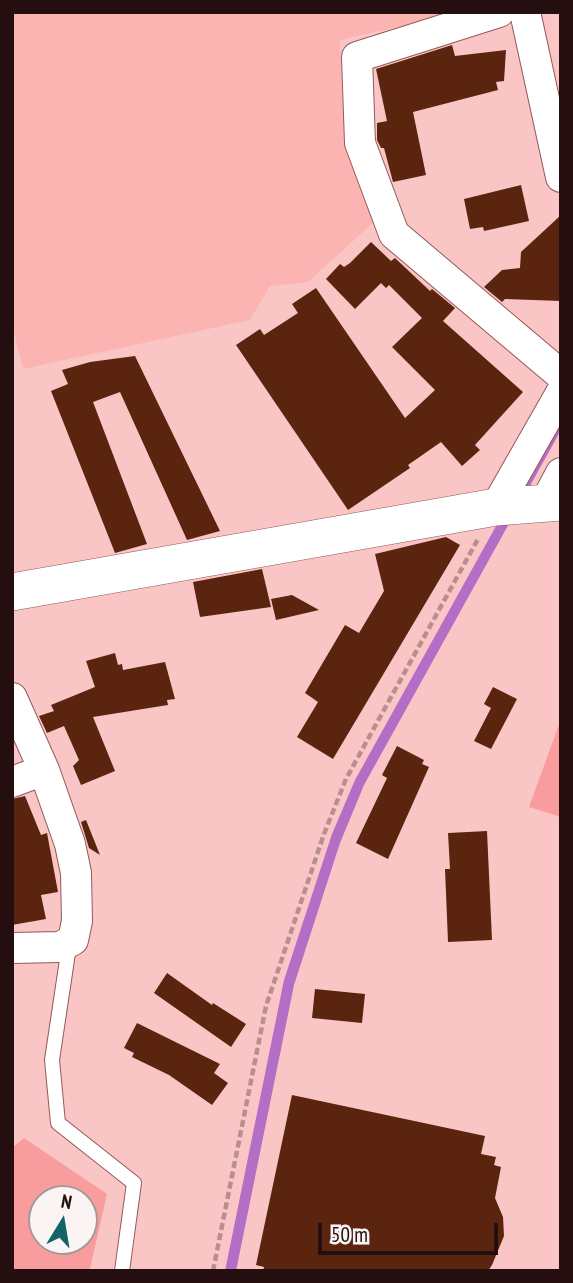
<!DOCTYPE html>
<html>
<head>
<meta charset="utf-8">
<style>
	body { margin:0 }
	#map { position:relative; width:573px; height:1283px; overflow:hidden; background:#fac6c5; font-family:"PT Sans Narrow",sans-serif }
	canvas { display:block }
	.frame { position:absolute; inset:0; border:14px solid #240e0f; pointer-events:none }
	.north { position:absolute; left:28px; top:1185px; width:70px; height:70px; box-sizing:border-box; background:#fbf4f4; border:2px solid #a59898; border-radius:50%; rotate:11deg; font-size:19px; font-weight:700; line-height:28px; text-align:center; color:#240e0f }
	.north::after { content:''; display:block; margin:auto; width:24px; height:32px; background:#136367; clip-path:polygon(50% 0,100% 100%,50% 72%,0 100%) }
	.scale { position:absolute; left:318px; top:1223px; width:180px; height:32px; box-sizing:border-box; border:4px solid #240e0f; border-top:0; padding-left:9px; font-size:21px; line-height:24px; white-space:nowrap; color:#240e0f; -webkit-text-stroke:5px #fbf4f4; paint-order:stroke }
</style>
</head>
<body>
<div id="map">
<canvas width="573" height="1283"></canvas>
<div class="frame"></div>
<div class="north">N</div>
<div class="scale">50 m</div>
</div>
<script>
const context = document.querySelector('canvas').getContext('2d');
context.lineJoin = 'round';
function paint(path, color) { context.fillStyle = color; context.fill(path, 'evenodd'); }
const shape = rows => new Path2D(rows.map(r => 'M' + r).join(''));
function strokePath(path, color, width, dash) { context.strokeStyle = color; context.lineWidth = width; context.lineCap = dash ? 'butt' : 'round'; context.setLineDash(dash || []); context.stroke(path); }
const built = shape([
	[12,12,464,12,340,40,344,141,375,221,308,282,270,286,250,320,23,369,12,324]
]);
const green = shape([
	[561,719,561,817,529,807],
	[24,1138,107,1194,90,1269,95,1271,12,1271,12,1148],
	[42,1199,84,1199,84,1241,42,1241]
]);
const water = shape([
	[561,409,561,430,364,785,340,843,294,985,236,1271,225,1271,284,980,332,834,355,780]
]);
const building = shape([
	[452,45,455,56,506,50,504,81,496,82,498,90,413,112,426,175,393,182,384,148,381,148,377,140,377,123,387,121,376,69],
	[521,185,529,221,484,231,483,227,470,229,464,199],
	[561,215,561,301,505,299,502,302,484,287,502,270,520,268,521,252],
	[371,242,391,261,395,258,430,291,432,289,455,308,443,321,523,392,475,445,480,450,462,466,441,442,408,465,410,468,348,510,236,345,260,329,264,335,298,313,292,304,316,288,405,418,435,390,392,347,422,318,389,285,386,288,381,283,355,309,326,279,340,264,344,267,350,263],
	[135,356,220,531,187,540,120,392,93,402,147,544,115,553,51,391,68,384,62,370,90,362],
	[446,537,460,545,333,759,297,737,318,702,305,693,345,625,359,633,384,591,375,554],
	[262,569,271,607,200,617,193,582],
	[292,595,319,610,276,620,271,599],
	[115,653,118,665,122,664,123,670,165,662,175,699,167,700,168,705,93,717,115,771,81,785,73,766,79,760,64,726,47,733,39,716,54,711,51,705,95,687,86,661],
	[493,687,517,699,491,749,474,741,491,708,484,704],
	[397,746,424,760,422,764,429,767,388,859,356,843,387,778,382,775],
	[25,796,41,835,47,833,58,892,41,895,46,919,12,925,12,799],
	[86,820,100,855,89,848,81,822],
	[487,831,492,940,448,942,445,869,450,869,448,833],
	[167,973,212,1005,213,1003,246,1024,231,1047,154,993],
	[315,989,365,994,362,1023,312,1018],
	[137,1023,220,1064,214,1073,228,1083,212,1105,169,1075,132,1057,134,1053,124,1048],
	[292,1095,485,1136,481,1154,496,1157,494,1165,501,1167,495,1198,503,1217,504,1236,492,1265,488,1271,263,1271,264,1267,256,1265]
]);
const path = shape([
	[213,1271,266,1006,324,834,346,779,478,539]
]);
const service = shape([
	[60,947,68,953,52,1060,58,1123,134,1183,122,1271]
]);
const minor = shape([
	[499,12,357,57,360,143,394,234,561,375],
	[525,12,561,177],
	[545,503,561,473],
	[496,507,561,393],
	[12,698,44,770,70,844,76,873,77,921,73,940,60,947,12,948],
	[12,782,44,770]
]);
const tertiary = shape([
	[12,592,496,507,561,502]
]);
paint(built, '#fcb4b3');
paint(green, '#f99c9d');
paint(water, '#b56ec5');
paint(building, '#5b240f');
strokePath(service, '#92595a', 16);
strokePath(minor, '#92595a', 32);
strokePath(tertiary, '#92595a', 38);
strokePath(path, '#b98e8e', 4.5, [7, 3.5]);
strokePath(service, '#fff', 14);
strokePath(minor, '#fff', 30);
strokePath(tertiary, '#fff', 37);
</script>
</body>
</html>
